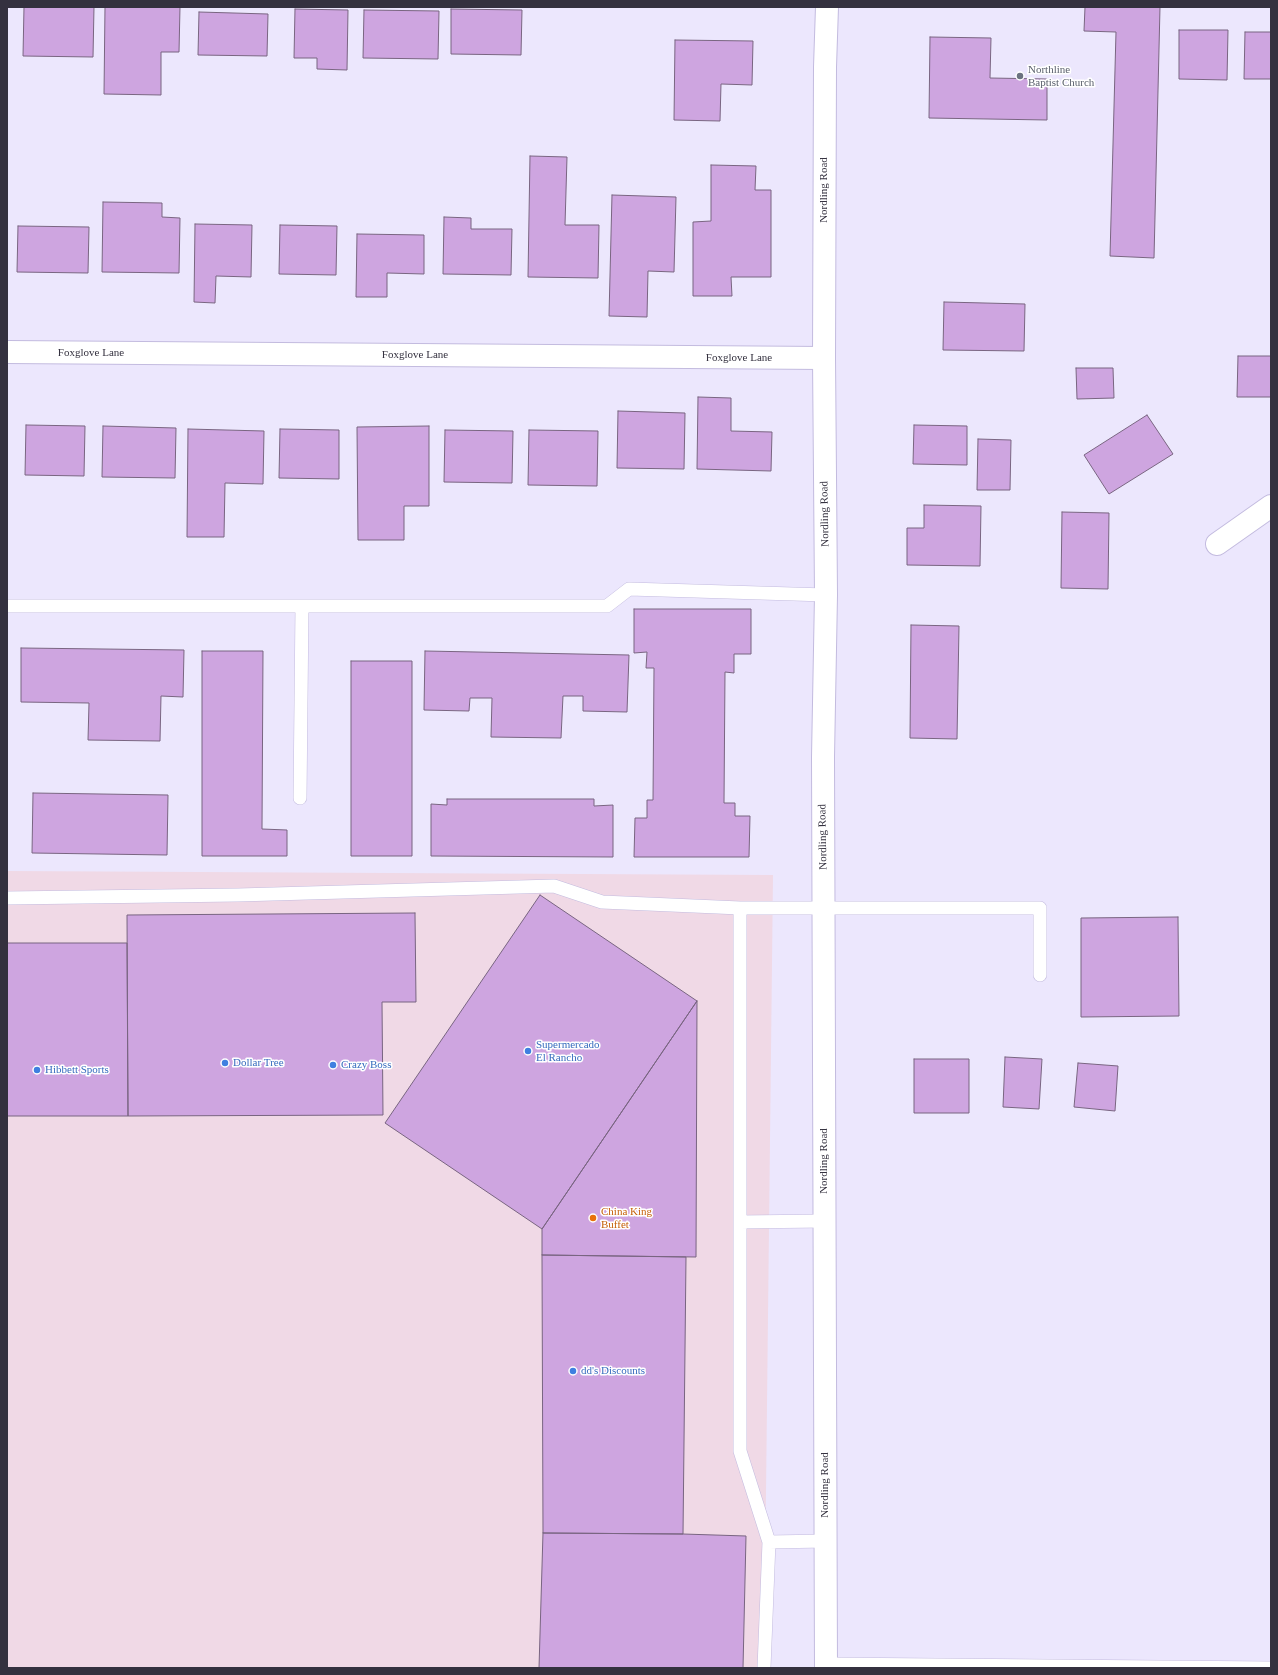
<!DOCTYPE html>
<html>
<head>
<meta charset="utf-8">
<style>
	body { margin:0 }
	#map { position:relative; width:1278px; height:1675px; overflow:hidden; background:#ece7fd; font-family:Georgia,serif }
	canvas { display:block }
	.frame { position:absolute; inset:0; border:8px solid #34313f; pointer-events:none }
</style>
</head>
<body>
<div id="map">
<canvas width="1278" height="1675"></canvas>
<div class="frame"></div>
</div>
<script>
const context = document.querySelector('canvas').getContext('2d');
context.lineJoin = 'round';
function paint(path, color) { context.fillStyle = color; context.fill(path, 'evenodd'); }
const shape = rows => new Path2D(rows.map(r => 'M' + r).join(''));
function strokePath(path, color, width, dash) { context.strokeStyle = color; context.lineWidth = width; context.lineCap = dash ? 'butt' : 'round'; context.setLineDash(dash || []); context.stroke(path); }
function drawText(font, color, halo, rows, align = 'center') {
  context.font = font + ' Georgia,serif'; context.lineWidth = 3; context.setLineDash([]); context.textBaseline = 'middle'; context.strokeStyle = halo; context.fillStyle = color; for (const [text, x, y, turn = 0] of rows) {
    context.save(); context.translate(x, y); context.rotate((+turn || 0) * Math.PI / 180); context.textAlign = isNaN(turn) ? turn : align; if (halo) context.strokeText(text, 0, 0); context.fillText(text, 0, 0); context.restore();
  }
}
const commercial = shape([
	[7,871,773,875,764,1668,7,1668]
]);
const building = shape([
	[24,7,94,7,93,57,23,56,24,7],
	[105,7,180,7,179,52,161,52,161,95,104,94,105,7],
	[1085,7,1160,7,1154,258,1110,256,1116,32,1084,31,1085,7],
	[295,9,348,10,347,70,317,69,317,58,294,58,295,9],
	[451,9,522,10,521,55,451,54,451,9],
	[364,10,439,11,438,59,363,58,364,10],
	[199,12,268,14,267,56,198,55,199,12],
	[1179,30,1228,30,1227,80,1179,79,1179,30],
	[1245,32,1271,32,1271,79,1244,79,1245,32],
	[930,37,991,38,990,78,1047,79,1047,120,929,118,930,37],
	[675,40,753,41,752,85,721,84,720,121,674,120,675,40],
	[530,156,567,157,565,225,599,225,598,278,528,277,530,156],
	[711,165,756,166,755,190,771,190,771,277,731,277,732,296,693,296,693,222,711,221,711,165],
	[612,195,676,197,674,272,648,271,647,317,609,316,612,195],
	[103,202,162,203,162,217,180,218,179,273,102,272,103,202],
	[444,217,471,218,471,229,512,229,511,275,443,274,444,217],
	[195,224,252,225,251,277,216,276,215,303,194,302,195,224],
	[280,225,337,226,336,275,279,274,280,225],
	[18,226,89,227,88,273,17,272,18,226],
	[357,234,424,235,424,274,387,273,387,297,356,297,357,234],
	[944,302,1025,304,1024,351,943,350,944,302],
	[1238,356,1271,356,1271,397,1237,397,1238,356],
	[1076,368,1113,368,1114,398,1077,399,1076,368],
	[698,397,731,398,731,431,772,432,771,471,697,469,698,397],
	[618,411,685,413,684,469,617,468,618,411],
	[1147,415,1173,454,1109,494,1084,455,1147,415],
	[26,425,85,426,84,476,25,475,26,425],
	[914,425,967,426,967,465,913,464,914,425],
	[103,426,176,428,175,478,102,477,103,426],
	[429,426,429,506,404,506,404,540,358,540,357,427,429,426],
	[188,429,264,431,263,484,225,483,224,537,187,537,188,429],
	[280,429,339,430,339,479,279,478,280,429],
	[445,430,513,431,512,483,444,482,445,430],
	[529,430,598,431,597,486,528,485,529,430],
	[978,439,1011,440,1010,490,977,490,978,439],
	[924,505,981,506,980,566,907,565,907,528,924,528,924,505],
	[1062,512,1109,513,1108,589,1061,588,1062,512],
	[634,609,751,609,751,654,734,654,734,673,725,672,724,803,735,803,735,816,750,816,749,857,634,857,635,818,647,818,647,800,653,800,654,668,646,668,647,652,634,653,634,609],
	[911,625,959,626,957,739,910,738,911,625],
	[21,648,184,650,183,697,161,696,160,741,88,740,89,703,21,702,21,648],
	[202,651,263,651,262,829,287,830,287,856,202,856,202,651],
	[425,651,629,655,627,712,583,711,583,696,563,696,561,738,491,737,492,698,470,698,469,711,424,710,425,651],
	[351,661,412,661,412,856,351,856,351,661],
	[33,793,168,795,167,855,32,853,33,793],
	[447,799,594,799,594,806,613,805,613,857,431,856,431,804,447,805,447,799],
	[540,895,697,1001,542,1229,385,1123,540,895],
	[415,913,416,1002,382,1002,383,1115,128,1116,127,915,415,913],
	[1178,917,1179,1016,1081,1017,1081,918,1178,917],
	[7,943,127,943,128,1116,7,1116,7,943],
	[697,1001,696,1257,542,1255,542,1229,697,1001],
	[1005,1057,1042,1059,1039,1109,1003,1107,1005,1057],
	[914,1059,969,1059,969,1113,914,1113,914,1059],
	[1078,1063,1118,1066,1115,1111,1074,1107,1078,1063],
	[542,1255,686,1257,683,1534,543,1533,542,1255],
	[543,1533,683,1534,746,1536,743,1668,539,1668,543,1533]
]);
const lane = shape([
	[7,606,607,606,629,589,826,595],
	[300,798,302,606],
	[7,898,238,895,554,886,602,902,740,908],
	[740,1222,824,1221],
	[769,1542,826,1541],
	[826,1664,1271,1668],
	[764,1668,769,1542,740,1451,740,908,1040,908,1040,975]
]);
const street = shape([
	[7,352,824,358],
	[1217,544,1271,506]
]);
const secondary = shape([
	[826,1668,823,757,826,595,824,358,825,67,827,7]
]);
const markers = [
	[1020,76,4,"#6b7280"],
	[528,1051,4,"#3f7fe0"],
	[225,1063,4,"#3f7fe0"],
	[333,1065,4,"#3f7fe0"],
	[37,1070,4,"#3f7fe0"],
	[593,1218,4,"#e8710a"],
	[573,1371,4,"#3f7fe0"]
];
const worshipNames = [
	["Northline",1028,70],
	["Baptist Church",1028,83]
];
const streetNames = [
	["Nordling Road",824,190,-90],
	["Foxglove Lane",91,353],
	["Foxglove Lane",415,355],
	["Foxglove Lane",739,358],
	["Nordling Road",825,514,-91],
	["Nordling Road",823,837,-91],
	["Nordling Road",824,1161,-90],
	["Nordling Road",825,1485,-90]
];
const shopNames = [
	["Supermercado",536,1045],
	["El Rancho",536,1058],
	["Dollar Tree",233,1063],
	["Crazy Boss",341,1065],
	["Hibbett Sports",45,1070],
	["dd's Discounts",581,1371]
];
const foodNames = [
	["China King",601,1212],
	["Buffet",601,1225]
];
paint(commercial, '#f0d9e6');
paint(building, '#cea5e0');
strokePath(building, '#796581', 1);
strokePath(lane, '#c3bbdf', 14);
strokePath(street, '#c3bbdf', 24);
strokePath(secondary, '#c3bbdf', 24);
strokePath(lane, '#fff', 13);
strokePath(street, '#fff', 22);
strokePath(secondary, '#fff', 22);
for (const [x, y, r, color] of markers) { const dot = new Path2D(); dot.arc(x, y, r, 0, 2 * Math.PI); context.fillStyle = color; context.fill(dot); strokePath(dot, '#fff', 1.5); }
drawText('11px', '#5b616d', '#fff', worshipNames, 'left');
drawText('11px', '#34313f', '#fff', streetNames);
drawText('11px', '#366cbe', '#fff', shopNames, 'left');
drawText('11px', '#c56008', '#fff', foodNames, 'left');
</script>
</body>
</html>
